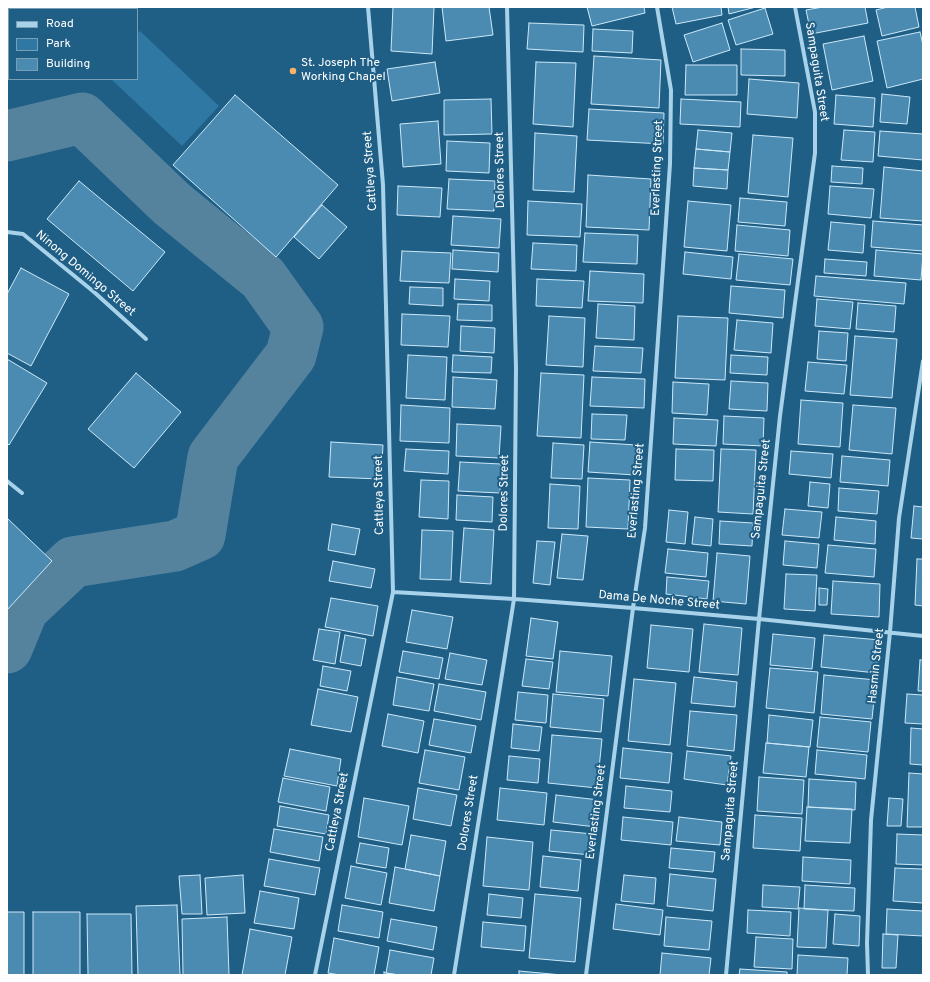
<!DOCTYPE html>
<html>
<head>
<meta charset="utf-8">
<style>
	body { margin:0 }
	#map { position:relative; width:930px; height:982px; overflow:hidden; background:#1f5f86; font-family:Overpass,sans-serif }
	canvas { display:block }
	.frame { position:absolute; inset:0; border:8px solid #fff; pointer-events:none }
	.legend { position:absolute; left:8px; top:8px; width:130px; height:72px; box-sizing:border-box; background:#1f5f86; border:1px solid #799fb6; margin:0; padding:5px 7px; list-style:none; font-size:12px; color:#fff }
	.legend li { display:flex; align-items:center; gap:8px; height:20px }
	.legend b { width:20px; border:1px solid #799fb6 }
</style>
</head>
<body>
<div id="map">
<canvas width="930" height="982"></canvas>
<div class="frame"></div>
<ul class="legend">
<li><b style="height:5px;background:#a8d2ea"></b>Road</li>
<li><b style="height:11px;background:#2f78a3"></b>Park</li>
<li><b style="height:11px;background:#4b8bb1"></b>Building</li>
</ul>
</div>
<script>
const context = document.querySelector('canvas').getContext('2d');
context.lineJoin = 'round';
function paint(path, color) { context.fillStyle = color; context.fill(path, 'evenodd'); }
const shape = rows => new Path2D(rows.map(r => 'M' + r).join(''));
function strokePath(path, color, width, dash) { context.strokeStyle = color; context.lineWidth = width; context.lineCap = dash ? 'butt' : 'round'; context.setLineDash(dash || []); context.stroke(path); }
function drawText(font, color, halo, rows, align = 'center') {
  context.font = font + ' Overpass,sans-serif'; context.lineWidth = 4; context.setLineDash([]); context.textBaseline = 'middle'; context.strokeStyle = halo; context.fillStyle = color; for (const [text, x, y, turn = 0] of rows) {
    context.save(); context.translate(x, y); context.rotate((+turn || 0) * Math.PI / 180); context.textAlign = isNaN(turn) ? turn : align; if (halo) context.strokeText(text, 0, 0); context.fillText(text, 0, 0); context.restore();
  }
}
const green = shape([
	[140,31,219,106,182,146,111,79,137,79,137,34]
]);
const river = shape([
	[7,136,82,118,172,204,263,278,298,327,291,355,213,457,200,535,175,546,73,562,23,609,7,648]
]);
const building = shape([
	[393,7,434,7,432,54,391,51,393,7],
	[442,7,489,7,493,35,446,41,442,7],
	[587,7,644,7,645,13,592,26,587,7],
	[672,7,721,7,722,15,676,24,672,7],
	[728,7,756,7,729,14,728,7],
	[823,7,865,7,868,23,811,34,806,10,823,7],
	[888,7,915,7,919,27,882,36,876,10,888,7],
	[765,8,773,34,736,45,728,20,765,8],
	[529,23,584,25,583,52,527,49,529,23],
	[722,23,730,50,693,62,684,35,722,23],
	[593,29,633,31,632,53,592,51,593,29],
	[920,32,923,45,923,79,887,88,877,41,920,32],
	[864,36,873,81,832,90,823,44,864,36],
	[741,49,785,50,785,76,741,75,741,49],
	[594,56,661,60,659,108,591,104,594,56],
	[435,62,440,93,392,101,387,69,435,62],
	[536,62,576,63,573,127,533,124,536,62],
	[686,65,737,65,737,95,685,95,686,65],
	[749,79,799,83,797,118,747,114,749,79],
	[882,94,910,97,907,124,880,122,882,94],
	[235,95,338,185,276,257,173,165,235,95],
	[836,95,875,98,873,127,834,124,836,95],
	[491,99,492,134,444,135,444,100,491,99],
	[681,99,741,102,740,127,680,124,681,99],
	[589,109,664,113,663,144,587,140,589,109],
	[438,121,441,164,403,167,400,124,438,121],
	[698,130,732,133,730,152,696,149,698,130],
	[844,130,875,132,873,162,841,160,844,130],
	[880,131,923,134,923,160,878,156,880,131],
	[535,133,577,136,574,192,533,190,535,133],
	[753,135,793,138,788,197,748,193,753,135],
	[447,141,490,143,489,173,446,171,447,141],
	[696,149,730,152,728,170,694,168,696,149],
	[832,166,863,168,862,184,831,182,832,166],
	[884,167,923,171,923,221,880,218,884,167],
	[694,168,728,170,727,189,693,186,694,168],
	[588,175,651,179,649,230,586,227,588,175],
	[449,179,495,181,494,211,447,209,449,179],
	[79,181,165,252,133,291,47,219,79,181],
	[398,186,442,188,440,217,397,215,398,186],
	[830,186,874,189,871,218,828,214,830,186],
	[740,198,787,202,785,226,738,222,740,198],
	[528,201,582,204,580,237,527,235,528,201],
	[688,201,731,205,727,251,684,247,688,201],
	[322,205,347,227,319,259,294,237,322,205],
	[453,216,501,219,499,248,451,245,453,216],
	[873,221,923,225,923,251,871,247,873,221],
	[831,222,865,225,863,253,828,250,831,222],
	[737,225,790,230,788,256,735,251,737,225],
	[585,233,638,235,637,264,583,262,585,233],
	[533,243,577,245,576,271,531,269,533,243],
	[453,250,499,253,498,272,452,269,453,250],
	[876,250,923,254,921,280,874,276,876,250],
	[402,251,451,253,449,283,400,281,402,251],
	[685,252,733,257,731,279,683,274,685,252],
	[739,254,793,259,790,285,736,280,739,254],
	[825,259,867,262,866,276,824,273,825,259],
	[21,268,69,294,31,366,7,353,7,294,21,268],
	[590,271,644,274,643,303,588,301,590,271],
	[816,276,906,283,904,304,814,296,816,276],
	[455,279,490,281,489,301,454,299,455,279],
	[537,279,584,281,582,308,536,306,537,279],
	[731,286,785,290,783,318,729,313,731,286],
	[410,287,443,288,443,306,409,304,410,287],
	[817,299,853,302,850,329,815,326,817,299],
	[858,303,896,306,894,332,856,329,858,303],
	[458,304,492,305,492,321,457,320,458,304],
	[598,304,635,306,634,340,596,338,598,304],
	[402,314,450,316,448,347,401,345,402,314],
	[549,316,585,318,583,367,546,365,549,316],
	[678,316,728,318,725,380,675,378,678,316],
	[737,320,773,323,771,353,734,350,737,320],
	[461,326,495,328,494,353,460,351,461,326],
	[819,331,848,333,846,361,817,359,819,331],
	[855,336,897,339,892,398,850,395,855,336],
	[595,346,643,348,641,373,593,371,595,346],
	[408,355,447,357,445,400,406,398,408,355],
	[453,355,492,357,491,373,452,372,453,355],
	[731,355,768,357,767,375,730,373,731,355],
	[7,359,47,383,9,445,7,443,7,359],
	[808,362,847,365,844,394,805,391,808,362],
	[136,373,181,412,134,468,88,429,136,373],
	[541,373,584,375,581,438,537,436,541,373],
	[453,377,497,380,495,409,452,407,453,377],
	[592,377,645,379,644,408,590,406,592,377],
	[731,381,768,383,767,411,729,409,731,381],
	[673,382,709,384,707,415,672,413,673,382],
	[801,400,843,403,840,447,798,444,801,400],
	[401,405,450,408,449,443,400,441,401,405],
	[853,405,896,408,892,454,849,450,853,405],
	[592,414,627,415,625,440,591,439,592,414],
	[724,416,764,418,763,446,723,444,724,416],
	[674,418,718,420,716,446,673,444,674,418],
	[457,424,501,426,499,458,456,456,457,424],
	[331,442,383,445,381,479,329,477,331,442],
	[590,442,636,445,635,475,588,472,590,442],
	[553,443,584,445,582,479,551,478,553,443],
	[406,449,449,451,448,474,404,471,406,449],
	[676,449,714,450,713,481,675,480,676,449],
	[721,449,756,450,753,514,718,512,721,449],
	[791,451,833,454,831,478,789,474,791,451],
	[842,456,890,460,888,486,840,482,842,456],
	[460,462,501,464,500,493,458,491,460,462],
	[588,478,630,480,628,529,586,527,588,478],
	[421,480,449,481,448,519,419,517,421,480],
	[810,482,830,484,828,508,808,506,810,482],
	[550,484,580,486,578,529,548,528,550,484],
	[839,488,879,491,877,514,838,511,839,488],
	[457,495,493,497,492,522,456,520,457,495],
	[914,506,923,507,923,539,911,538,914,506],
	[785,509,822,512,819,538,782,535,785,509],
	[669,510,688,512,685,544,666,542,669,510],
	[695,517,713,519,711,546,692,544,695,517],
	[836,517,876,521,875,544,834,540,836,517],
	[7,518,52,561,7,610,7,518],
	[720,521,753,523,752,546,719,544,720,521],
	[332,524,360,529,355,555,328,550,332,524],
	[464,528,494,530,491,584,460,582,464,528],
	[422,530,453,531,451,580,420,579,422,530],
	[562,534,588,536,583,580,557,578,562,534],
	[537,541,555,542,550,585,533,583,537,541],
	[785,541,819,544,817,568,783,565,785,541],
	[828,545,876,549,874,577,825,573,828,545],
	[668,549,708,553,706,577,665,573,668,549],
	[717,553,750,556,746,604,713,601,717,553],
	[917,559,923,559,923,606,915,605,917,559],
	[333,561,375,569,371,588,329,581,333,561],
	[786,574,817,575,815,611,784,609,786,574],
	[667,577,709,581,707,599,666,594,667,577],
	[833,581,880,584,879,617,831,614,833,581],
	[819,588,828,589,827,605,819,605,819,588],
	[331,598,378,606,373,636,325,627,331,598],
	[412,610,453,617,447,649,406,642,412,610],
	[531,618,558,622,553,659,526,656,531,618],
	[704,624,742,628,738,675,699,672,704,624],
	[651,625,693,629,689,672,647,668,651,625],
	[319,629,340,632,335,664,313,660,319,629],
	[773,634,815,638,812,669,770,665,773,634],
	[345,635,366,639,361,666,340,662,345,635],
	[824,635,880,640,876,673,821,667,824,635],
	[403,651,443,658,439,679,399,672,403,651],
	[560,651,612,656,608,696,556,692,560,651],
	[450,653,487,660,482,685,445,679,450,653],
	[526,659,553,662,549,689,522,686,526,659],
	[920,660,923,660,923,691,918,691,920,660],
	[323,666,351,671,347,691,320,686,323,666],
	[770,668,818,672,814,713,766,708,770,668],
	[824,675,876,680,872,719,821,714,824,675],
	[397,677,434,684,429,711,393,705,397,677],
	[694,677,737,682,735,707,691,703,694,677],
	[634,679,676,683,670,745,628,741,634,679],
	[439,684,486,692,481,720,434,711,439,684],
	[318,689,358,697,351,732,311,725,318,689],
	[518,692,548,695,546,723,515,720,518,692],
	[553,694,604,699,601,732,550,727,553,694],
	[907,694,923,695,923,724,905,723,907,694],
	[690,711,737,715,734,751,687,746,690,711],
	[388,714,424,721,418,753,382,746,388,714],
	[769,715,813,720,810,747,767,743,769,715],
	[820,717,871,722,868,752,817,747,820,717],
	[434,719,476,726,471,753,429,745,434,719],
	[513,724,542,727,539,751,511,748,513,724],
	[911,728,923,729,923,765,910,764,911,728],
	[552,735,602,739,597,788,548,783,552,735],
	[766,743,809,747,806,777,763,773,766,743],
	[623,748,672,753,669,783,620,778,623,748],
	[290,749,341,759,337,786,284,776,290,749],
	[425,750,465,757,459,790,419,783,425,750],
	[817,750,867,755,865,779,815,774,817,750],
	[687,751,731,756,727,785,684,779,687,751],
	[509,756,540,759,538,783,507,780,509,756],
	[909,773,923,774,923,827,907,827,909,773],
	[759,777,804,780,802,814,757,811,759,777],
	[283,778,330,787,326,811,278,802,283,778],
	[809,779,856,782,855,810,808,807,809,779],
	[626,786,672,791,670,812,624,808,626,786],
	[418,788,457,795,451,826,413,819,418,788],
	[500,788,547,793,544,825,497,820,500,788],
	[556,795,599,800,596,827,553,822,556,795],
	[364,798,409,806,402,845,358,837,364,798],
	[889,798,903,799,901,826,887,826,889,798],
	[280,806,329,815,326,834,277,826,280,806],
	[807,807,852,809,850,843,805,841,807,807],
	[755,815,802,818,800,851,753,848,755,815],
	[623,817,673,822,671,845,621,840,623,817],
	[679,817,722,822,720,845,676,841,679,817],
	[274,829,323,837,319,861,270,852,274,829],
	[551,830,593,834,591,855,549,851,551,830],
	[897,834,923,835,923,865,896,864,897,834],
	[411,835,446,841,440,876,405,869,411,835],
	[487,837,533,842,529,890,483,886,487,837],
	[360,843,389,848,386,868,356,863,360,843],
	[671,848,715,852,713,872,669,868,671,848],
	[543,856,581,860,578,891,540,887,543,856],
	[803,857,851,860,850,884,802,881,803,857],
	[269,859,320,868,315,895,264,886,269,859],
	[351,866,387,873,381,905,345,898,351,866],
	[395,867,440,876,434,911,389,903,395,867],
	[895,868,923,869,923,903,893,901,895,868],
	[670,874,716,879,713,911,667,906,670,874],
	[200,875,202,914,182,914,179,876,200,875],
	[243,875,245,913,207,915,205,878,243,875],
	[624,875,656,878,654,904,621,901,624,875],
	[763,885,800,887,798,909,762,907,763,885],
	[805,885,855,888,854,911,804,909,805,885],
	[260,891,299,898,294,929,254,923,260,891],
	[489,894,523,898,521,918,487,915,489,894],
	[535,894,581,898,575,962,529,958,535,894],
	[616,904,663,910,660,935,613,929,616,904],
	[177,905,180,975,138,975,136,906,177,905],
	[342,905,383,912,379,938,338,931,342,905],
	[799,908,828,910,826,948,797,947,799,908],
	[887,909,923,911,923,936,886,934,887,909],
	[748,910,791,912,790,936,747,933,748,910],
	[7,912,24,912,24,975,7,975,7,912],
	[33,912,80,912,80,975,33,975,33,912],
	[87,914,131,914,132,975,88,975,87,914],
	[835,914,860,916,859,946,833,944,835,914],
	[227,917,229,975,183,975,182,919,227,917],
	[666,917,712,921,709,950,664,946,666,917],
	[391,919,437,927,433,950,387,941,391,919],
	[483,922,526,926,524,951,481,947,483,922],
	[250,929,292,937,285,975,242,975,250,929],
	[883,934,898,935,896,968,882,968,883,934],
	[756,937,793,939,792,969,754,967,756,937],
	[334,938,379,947,374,975,340,975,328,973,334,938],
	[390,950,434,958,431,975,399,975,386,973,390,950],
	[662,953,711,958,709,975,660,975,662,953],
	[798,955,848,958,847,975,797,975,798,955],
	[740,969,787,972,787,975,739,975,740,969],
	[519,971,562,975,519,975,519,971],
	[384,972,386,973,399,975,384,975,384,972]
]);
const street = shape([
	[83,9,109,7],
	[7,15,9,15],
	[7,232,23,234,94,292,146,339],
	[7,481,22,493],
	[393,592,514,599,633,608,759,619,923,636],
	[315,975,393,592,383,185,368,7],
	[454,975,514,599,516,368,507,7],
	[586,975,633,608,645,528,670,164,671,90,657,7],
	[726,975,759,619,780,416,815,153,815,112,795,7],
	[868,975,867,943,871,820,890,632,899,518,923,361]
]);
const markers = [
	[293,71,4,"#f8b468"]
];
const poiNames = [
	["St. Joseph The",301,64],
	["Working Chapel",301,78]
];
const streetNames = [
	["Sampaguita Street",816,72,81],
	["Everlasting Street",658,168,-88],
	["Dolores Street",501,170,-91],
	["Cattleya Street",371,171,-94],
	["Ninong Domingo Street",85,274,40],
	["Sampaguita Street",762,489,-84],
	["Everlasting Street",637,491,-85],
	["Dolores Street",505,493,-89],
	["Cattleya Street",380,495,-91],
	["Dama De Noche Street",659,601,5],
	["Hasmin Street",877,666,-84],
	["Sampaguita Street",731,811,-85],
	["Cattleya Street",338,812,-79],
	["Everlasting Street",597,812,-83],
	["Dolores Street",469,813,-81]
];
paint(green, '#2f78a3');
strokePath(river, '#55839e', 51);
paint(building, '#4b8bb1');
strokePath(building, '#cce8f8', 1);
strokePath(street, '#a8d2ea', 4);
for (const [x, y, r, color] of markers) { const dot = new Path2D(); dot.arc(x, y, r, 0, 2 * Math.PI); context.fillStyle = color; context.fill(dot); strokePath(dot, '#1f5f86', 1.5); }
drawText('12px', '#fff', '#1f5f86', poiNames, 'left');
drawText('12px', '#fff', '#1f5f86', streetNames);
</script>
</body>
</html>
